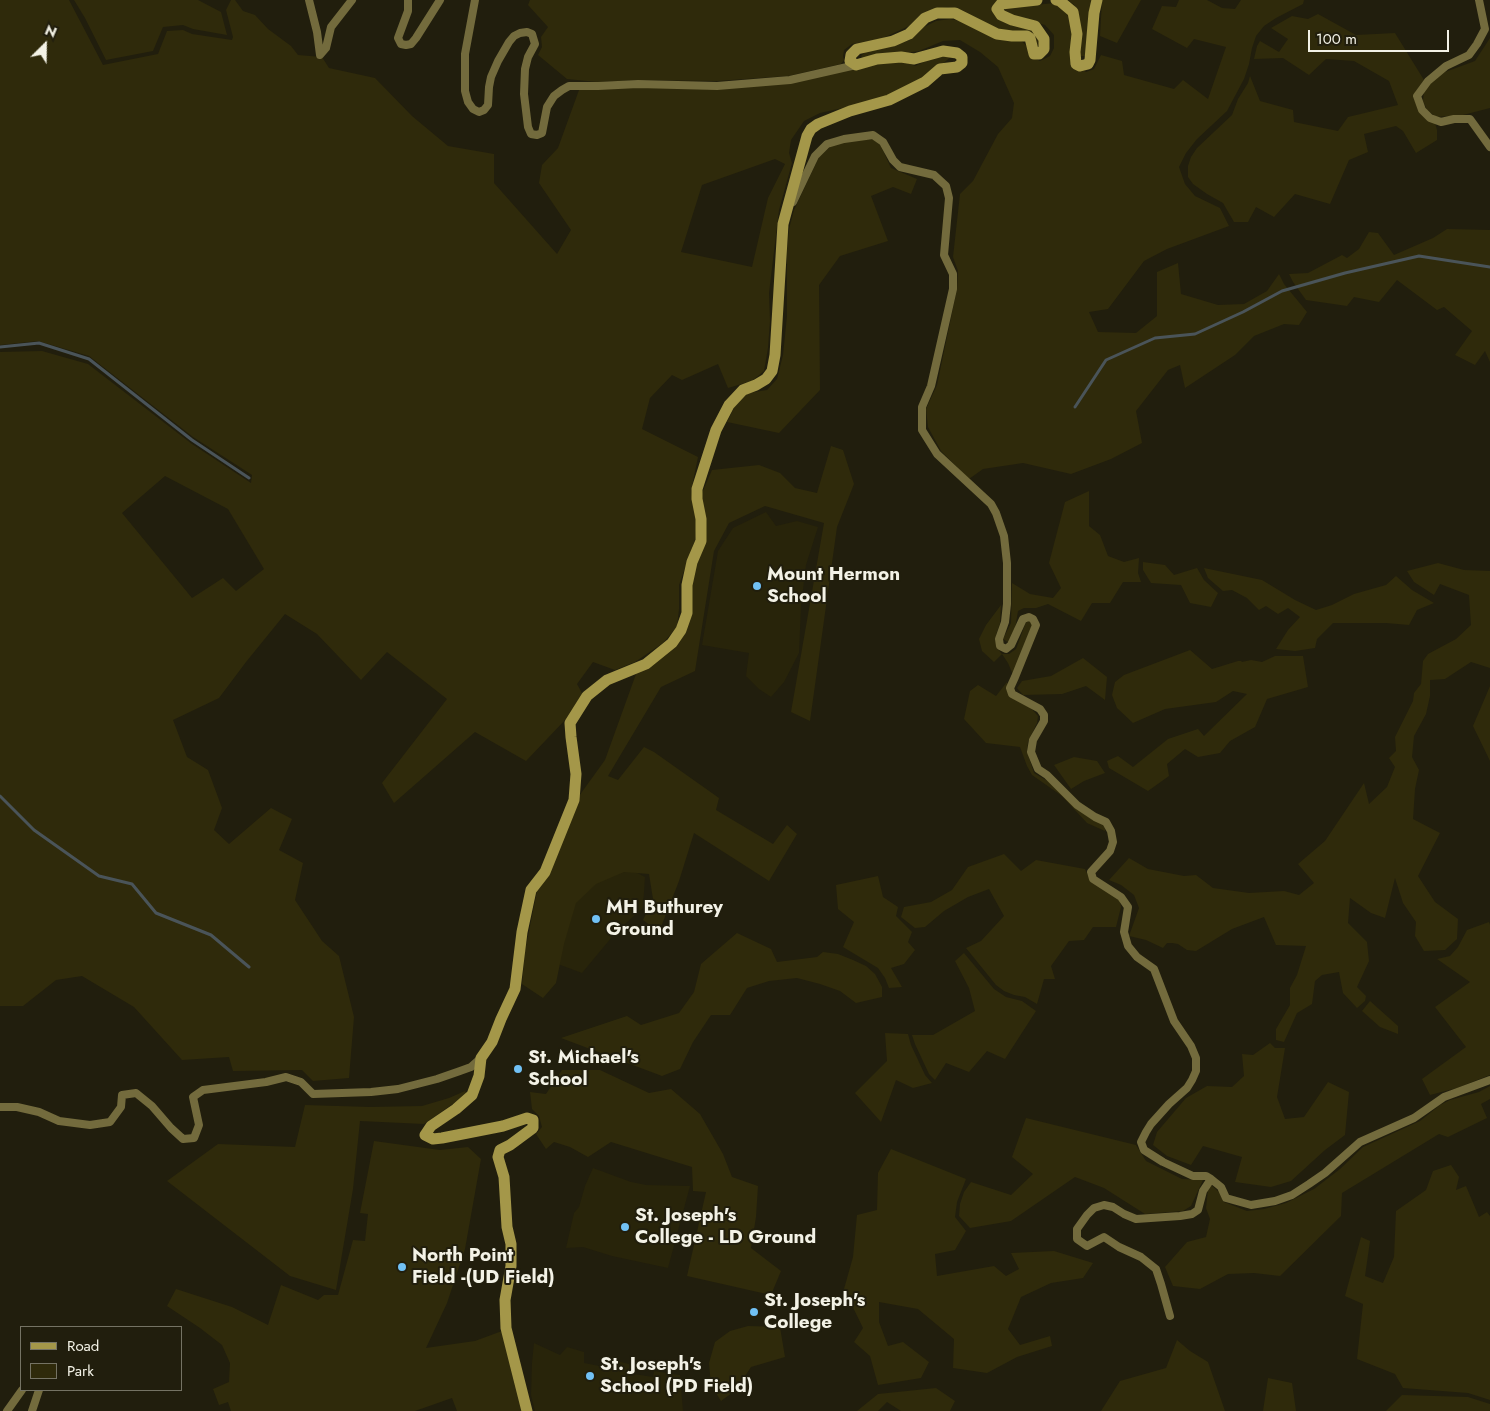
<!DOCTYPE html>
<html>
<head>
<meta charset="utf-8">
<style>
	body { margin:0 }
	#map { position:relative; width:1490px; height:1411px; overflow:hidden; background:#211e0d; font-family:Jost,sans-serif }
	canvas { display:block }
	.legend { position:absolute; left:20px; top:1326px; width:162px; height:65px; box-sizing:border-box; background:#211e0d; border:1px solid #757364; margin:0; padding:6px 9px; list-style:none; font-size:15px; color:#f3f2e6 }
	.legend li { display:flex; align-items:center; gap:10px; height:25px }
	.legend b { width:25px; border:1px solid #757364 }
	.north { position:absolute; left:20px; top:20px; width:50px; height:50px; -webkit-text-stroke:4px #211e0d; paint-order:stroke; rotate:23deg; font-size:14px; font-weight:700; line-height:20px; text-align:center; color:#f3f2e6 }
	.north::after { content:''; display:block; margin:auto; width:18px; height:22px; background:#f3f2e6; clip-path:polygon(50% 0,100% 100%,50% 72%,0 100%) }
	.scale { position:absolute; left:1308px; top:30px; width:141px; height:22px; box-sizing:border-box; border:2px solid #f3f2e6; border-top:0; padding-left:6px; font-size:15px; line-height:18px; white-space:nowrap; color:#f3f2e6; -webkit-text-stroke:4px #211e0d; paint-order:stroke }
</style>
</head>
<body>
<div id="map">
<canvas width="1490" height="1411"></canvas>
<ul class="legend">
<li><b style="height:6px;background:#a49749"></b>Road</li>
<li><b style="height:14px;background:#2f2a0b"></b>Park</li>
</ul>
<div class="north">N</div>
<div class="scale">100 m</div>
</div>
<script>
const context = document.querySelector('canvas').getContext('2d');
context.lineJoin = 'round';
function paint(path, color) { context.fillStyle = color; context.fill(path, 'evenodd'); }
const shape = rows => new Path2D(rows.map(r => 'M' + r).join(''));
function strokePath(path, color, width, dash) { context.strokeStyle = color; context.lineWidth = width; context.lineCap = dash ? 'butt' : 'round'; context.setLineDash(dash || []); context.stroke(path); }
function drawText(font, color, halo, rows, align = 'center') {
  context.font = font + ' Jost,sans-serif'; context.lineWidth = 4; context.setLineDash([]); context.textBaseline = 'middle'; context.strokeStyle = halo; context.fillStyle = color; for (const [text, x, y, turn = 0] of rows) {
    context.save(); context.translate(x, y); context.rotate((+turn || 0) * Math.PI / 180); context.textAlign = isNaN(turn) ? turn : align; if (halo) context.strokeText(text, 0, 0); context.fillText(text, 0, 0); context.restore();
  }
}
const built = shape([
	[766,512,776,526,797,521,818,527,806,565,801,606,799,653,784,682,771,697,759,689,746,676,749,653,702,645,718,551,733,528],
	[624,866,645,877,643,908,617,931,582,973,555,963,566,906,592,878],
	[593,1168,631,1182,646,1185,690,1186,668,1268,612,1256,583,1247,566,1248,574,1213,579,1207,585,1186],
	[534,1343,560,1355,567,1347,584,1352,584,1363,609,1368,613,1360,633,1365,634,1374,653,1377,654,1371,680,1375,683,1411,535,1411,531,1395,532,1363]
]);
const green = shape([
	[0,0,69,0,103,65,158,54,167,31,183,30,192,34,232,40,233,37,226,10,231,0,235,0,243,11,255,15,268,29,291,46,298,55,322,57,329,68,375,78,412,116,448,146,494,154,494,183,557,254,571,230,539,183,542,165,558,148,579,90,640,86,718,88,900,60,915,66,944,53,953,55,940,66,902,91,856,105,820,113,804,121,791,140,789,153,792,163,779,210,769,293,770,321,768,348,764,371,752,381,728,388,718,364,682,380,672,375,650,398,642,429,698,457,691,491,697,522,695,540,679,585,679,609,677,627,663,643,635,662,615,670,593,662,577,684,583,695,566,719,526,761,475,732,394,803,382,783,447,699,387,652,361,680,317,634,285,614,246,662,219,698,173,720,187,757,208,770,222,808,214,830,229,844,271,808,292,819,279,850,303,863,295,900,322,941,339,956,354,1017,349,1078,313,1081,302,1070,233,1071,229,1057,182,1060,134,1007,82,976,56,980,23,1006,0,1006,0,352,42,351,88,364,192,444,251,483,252,475,193,437,89,356,38,341,0,345],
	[775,159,785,164,768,198,752,267,681,252,702,185],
	[165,476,228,509,264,569,236,591,223,578,192,598,122,513],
	[74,0,198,0,221,12,227,35,193,29,183,25,163,27,153,51,106,60,85,18],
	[530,0,1003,0,994,11,1030,27,1041,42,1036,47,1033,39,1002,30,992,26,962,10,948,7,932,10,919,16,909,26,881,39,852,44,844,50,843,56,844,60,841,64,788,76,717,81,639,80,597,82,567,79,538,55,542,47,541,37,548,27,528,5],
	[1068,0,1095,0,1087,56,1079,56,1079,15,1074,5],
	[1102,0,1141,0,1117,43,1100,36],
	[1179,0,1207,0,1222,8,1235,9,1241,0,1304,0,1303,4,1276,18,1264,26,1256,36,1252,48,1249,64,1244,79,1227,111,1197,139,1186,153,1179,167,1185,184,1195,196,1220,208,1229,226,1167,249,1144,261,1108,309,1089,312,1098,332,1136,333,1157,316,1157,272,1178,263,1181,294,1218,305,1244,304,1267,291,1279,274,1284,284,1307,312,1299,325,1284,324,1254,336,1235,355,1185,388,1180,365,1168,370,1136,411,1142,443,1111,459,1071,474,1023,463,983,469,969,479,941,451,928,427,926,409,937,385,957,289,958,271,953,257,960,194,973,181,998,134,1012,118,1014,103,998,67,980,52,960,40,943,41,919,51,906,53,864,59,861,56,866,51,889,47,910,40,922,28,936,21,950,19,965,22,1020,40,1027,46,1030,56,1040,61,1050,56,1054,48,1054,35,1045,25,1007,15,1004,8,1055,3,1065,10,1070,17,1076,66,1086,72,1094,69,1101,55,1122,61,1124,75,1174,89,1183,80,1208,99,1226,47,1194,39,1187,48,1152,29,1162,6,1176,7],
	[1318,14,1356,35,1395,33,1424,80,1416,91,1414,99,1419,109,1435,123,1437,130,1437,140,1416,153,1403,131,1396,126,1364,134,1368,152,1349,160,1330,204,1295,194,1274,217,1256,207,1248,222,1234,222,1223,203,1207,194,1193,184,1188,177,1188,166,1191,157,1197,148,1232,115,1238,99,1248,83,1250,76,1260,101,1293,110,1294,122,1338,131,1348,117,1398,105,1389,81,1354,61,1326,59,1309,75,1283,58,1254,59,1257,46,1260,41,1279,52,1288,39,1271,28,1292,16,1308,19],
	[1490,38,1490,108,1463,115,1436,117,1427,110,1423,101,1424,90,1430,81,1445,72,1475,61],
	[873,139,881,146,891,168,917,179,911,194,893,187,871,196,888,241,840,256,819,285,820,390,779,433,727,422,735,406,748,393,767,390,777,379,783,355,787,316,787,250,789,229,794,210,819,157,831,146,846,141],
	[1447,229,1490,230,1490,362,1485,351,1475,365,1455,355,1472,331,1444,307,1437,310,1397,280,1379,302,1354,297,1347,306,1306,300,1293,282,1289,274,1308,273,1342,255,1347,258,1359,249,1369,232,1378,233,1394,255,1433,238],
	[831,446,843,450,854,484,837,527,810,721,791,712,824,523,765,506,729,523,714,551,695,671,661,687,608,776,618,780,644,747,654,752,719,798,716,810,773,844,787,825,797,834,769,881,694,833,679,881,659,932,643,920,653,899,649,874,624,872,596,884,576,903,564,944,556,983,543,998,522,984,525,951,537,891,579,796,605,760,636,674,674,645,691,593,701,495,712,470,759,465,780,473,795,488,817,493],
	[1089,491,1089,526,1100,535,1108,556,1124,562,1139,558,1138,573,1141,582,1123,582,1110,603,1092,603,1081,621,1048,604,1036,608,1024,608,1018,611,1015,629,1009,643,1003,639,1011,623,1012,583,1030,594,1053,598,1061,588,1049,563,1065,502],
	[1143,562,1165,565,1174,575,1197,568,1204,580,1218,593,1211,607,1190,603,1181,585,1151,583,1143,570],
	[1438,563,1464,570,1490,571,1490,668,1471,662,1445,679,1430,680,1430,696,1426,714,1414,736,1412,757,1419,770,1415,789,1413,819,1440,833,1418,876,1435,902,1458,919,1457,939,1445,950,1424,951,1415,936,1416,922,1403,903,1395,878,1385,918,1371,913,1350,898,1348,923,1367,942,1369,961,1357,987,1366,996,1365,1001,1357,1008,1343,993,1339,972,1322,975,1315,981,1312,1004,1297,1013,1284,1042,1276,1040,1276,1029,1290,1005,1290,988,1297,975,1306,946,1276,945,1264,917,1232,929,1196,951,1187,950,1178,944,1172,943,1167,943,1163,948,1146,940,1129,936,1139,908,1134,895,1121,885,1109,880,1129,858,1148,869,1184,876,1196,875,1213,888,1249,893,1284,891,1299,895,1314,883,1298,864,1325,841,1364,783,1369,804,1387,787,1395,767,1389,758,1396,751,1395,737,1413,701,1414,693,1421,684,1423,661,1428,654,1456,639,1471,625,1469,595,1440,584,1434,595,1414,582,1407,571],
	[1204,568,1262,580,1295,600,1316,610,1332,605,1354,594,1386,585,1396,576,1412,590,1434,603,1417,610,1409,625,1386,623,1333,623,1317,639,1315,648,1295,651,1276,649,1288,630,1300,617,1288,608,1278,614,1266,606,1259,610,1247,598,1232,590,1223,591,1208,578],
	[1001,605,1000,623,996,635,996,642,997,648,1002,654,1009,654,1016,649,1026,622,1030,621,1032,625,1013,675,1008,663,1002,654,994,662,982,651,979,639,986,625],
	[1190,650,1212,669,1238,661,1241,661,1242,662,1251,660,1262,662,1275,656,1303,656,1308,687,1267,699,1255,727,1230,741,1220,753,1198,757,1185,749,1167,764,1169,776,1148,791,1109,768,1107,761,1118,756,1133,767,1168,739,1198,729,1204,736,1247,694,1233,691,1216,702,1165,709,1133,723,1117,708,1112,695,1115,682,1124,675],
	[1083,658,1107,677,1105,700,1086,686,1062,694,1023,695,1017,688,1022,681,1051,676],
	[1007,682,1011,697,1028,705,1038,716,1037,723,1028,742,1027,751,1034,773,1051,783,1087,816,1105,825,1105,831,1087,823,1062,796,1032,775,1027,766,1020,747,986,743,964,719,970,691,978,685,996,696],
	[1490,686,1490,761,1473,726],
	[1074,757,1097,761,1105,773,1084,781,1071,789,1054,765],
	[1004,854,1021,871,1036,860,1085,869,1090,880,1119,896,1121,907,1116,927,1093,927,1084,940,1069,941,1051,966,1055,979,1044,979,1037,1004,1025,997,1014,995,1004,991,996,985,966,948,981,941,1004,916,989,889,968,897,944,911,925,927,915,928,901,917,904,907,931,902,952,890,968,867],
	[878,876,883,897,898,907,896,916,912,932,908,942,915,950,904,964,891,968,902,987,889,988,885,978,878,968,843,947,854,922,838,909,836,885],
	[1489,922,1490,925,1490,1075,1457,1088,1430,1095,1422,1079,1466,1047,1435,1007,1470,982,1437,959,1450,956,1458,947,1467,930],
	[737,933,771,949,777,962,817,957,823,952,838,954,853,960,866,966,875,974,882,987,882,997,856,1003,840,991,820,984,797,978,769,981,747,988,730,1015,711,1015,693,1042,680,1069,662,1076,561,1038,627,1016,641,1025,679,1013,694,992,701,964],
	[964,953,994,989,1006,997,1022,1001,1036,1011,1005,1059,987,1051,969,1072,946,1063,935,1080,929,1074,915,1044,912,1035,933,1035,975,1011,969,988,955,961],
	[1370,1001,1398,1026,1398,1034,1380,1027,1362,1011],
	[885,1033,908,1034,911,1045,925,1075,932,1083,913,1088,896,1080,881,1122,855,1093,887,1061],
	[1270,1043,1275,1048,1285,1048,1277,1097,1285,1119,1304,1117,1328,1082,1349,1092,1345,1135,1325,1150,1291,1181,1271,1187,1235,1182,1242,1157,1203,1146,1191,1165,1167,1156,1153,1145,1157,1132,1186,1098,1207,1086,1232,1087,1244,1076,1242,1054,1253,1055],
	[562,1070,600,1070,649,1093,671,1089,700,1114,723,1154,732,1177,758,1186,756,1217,751,1248,781,1271,771,1295,687,1276,706,1192,693,1191,692,1167,611,1142,588,1157,570,1147,554,1142,546,1149,536,1134,542,1127,539,1116,532,1109,530,1092,546,1094],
	[1490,1086,1490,1099,1481,1104,1487,1118,1448,1137,1439,1134,1342,1193,1341,1216,1280,1276,1254,1273,1228,1274,1200,1289,1173,1286,1165,1267,1187,1242,1206,1237,1210,1219,1206,1208,1208,1190,1211,1185,1219,1192,1224,1202,1247,1211,1264,1209,1286,1203,1314,1189,1340,1169,1363,1147,1420,1121,1440,1105,1450,1100,1479,1092],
	[465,1091,467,1094,424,1124,360,1121,353,1189,336,1290,290,1276,167,1181,218,1144,295,1147,305,1105,370,1107,422,1106,449,1098],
	[1026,1118,1136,1145,1146,1161,1182,1179,1203,1180,1191,1206,1183,1211,1145,1214,1104,1188,1075,1177,1011,1221,970,1228,959,1216,960,1204,964,1192,971,1182,1011,1195,1033,1174,1012,1157],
	[374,1141,440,1150,468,1147,481,1159,465,1249,447,1303,426,1348,475,1341,502,1331,523,1411,457,1411,452,1398,415,1411,231,1411,228,1402,219,1405,213,1389,229,1382,230,1363,222,1345,200,1328,167,1306,176,1289,232,1307,268,1325,281,1285,318,1300,324,1295,338,1295,353,1240,365,1241,368,1214,360,1213],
	[891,1149,966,1179,957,1202,955,1217,966,1231,955,1250,935,1254,937,1276,994,1266,1006,1276,1019,1269,1011,1253,1054,1251,1093,1263,1083,1278,1051,1283,1021,1297,1008,1329,1020,1345,1050,1336,1052,1346,1017,1357,987,1373,953,1368,954,1339,918,1309,879,1302,879,1322,888,1346,903,1342,929,1362,921,1378,878,1385,870,1356,854,1342,863,1328,844,1289,853,1257,857,1215,877,1210,878,1173],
	[1451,1165,1459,1177,1456,1190,1466,1186,1479,1217,1487,1212,1490,1216,1490,1400,1468,1393,1403,1388,1395,1374,1357,1359,1363,1304,1345,1296,1361,1237,1370,1241,1365,1276,1383,1283,1394,1257,1396,1211,1426,1190,1433,1171],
	[748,1326,780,1327,785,1357,751,1367,736,1390,721,1401,711,1385,709,1363,715,1342,730,1331],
	[1177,1340,1190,1351,1208,1362,1225,1411,1101,1411,1120,1381,1166,1368],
	[1268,1378,1292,1383,1296,1411,1263,1411],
	[936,1388,955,1401,950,1411,901,1411,887,1402,878,1411,857,1411,878,1394],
	[1402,1395,1468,1397,1490,1404,1490,1411,1386,1411]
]);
const stream = shape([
	[0,347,39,343,89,359,192,440,249,478],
	[1075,407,1106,360,1155,338,1195,334,1243,312,1282,291,1345,273,1419,256,1490,267],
	[0,796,34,830,99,876,132,884,156,913,211,935,249,967]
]);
const street = shape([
	[309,0,317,32,320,55,326,48,331,27,352,0],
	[408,0,408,11,398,38,401,44,406,45,411,44,416,38,440,0],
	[475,0,465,54,465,91,468,102,473,109,479,112,484,110,488,105,489,87,491,77,498,61,509,42,514,36,520,33,527,32,532,34,535,44,528,57,525,69,524,94,528,127,531,134,537,135,542,133,547,107,554,96,562,90,569,86,598,86,638,84,717,86,790,80,856,65],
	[1479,0,1485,29,1477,44,1469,55,1446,66,1428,81,1417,96,1422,110,1430,118,1441,122,1454,119,1470,119,1490,147],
	[793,202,815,156,827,144,844,139,873,135,883,142,893,160,900,167,934,175,946,186,949,198,944,255,953,274,953,289,931,386,922,407,922,430,937,454,991,504,996,513,1004,536,1007,563,1007,604,1005,622,999,639,1000,646,1006,649,1011,645,1023,619,1029,617,1033,619,1036,625,1015,677,1010,688,1012,694,1040,709,1044,715,1044,721,1033,740,1031,752,1038,769,1047,775,1077,805,1095,817,1106,822,1111,831,1113,842,1110,851,1091,872,1093,879,1121,897,1128,907,1124,932,1128,946,1137,957,1154,969,1174,1021,1191,1046,1196,1058,1196,1071,1192,1080,1187,1088,1169,1104,1151,1124,1146,1132,1141,1142,1144,1150,1163,1162,1193,1176,1206,1176,1211,1179,1203,1191,1198,1210,1192,1214,1180,1216,1136,1219,1124,1214,1113,1207,1104,1205,1094,1208,1087,1215,1077,1229,1077,1239,1087,1246,1104,1237,1119,1247,1141,1257,1156,1269,1161,1284,1170,1316],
	[0,1107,17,1107,39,1112,59,1121,90,1125,110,1122,121,1107,122,1095,136,1093,152,1106,171,1128,183,1139,194,1138,199,1125,193,1097,203,1090,266,1082,286,1077,301,1082,313,1094,371,1092,398,1089,437,1079,460,1071,471,1067,481,1058],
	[1211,1179,1221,1187,1226,1198,1251,1205,1275,1201,1292,1195,1309,1184,1325,1173,1360,1142,1414,1118,1444,1097,1490,1080],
	[7,1411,22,1390],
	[32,1411,39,1390]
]);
const secondary = shape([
	[1056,0,1060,1,1073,12,1077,34,1075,52,1076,64,1080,66,1088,64,1090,60,1094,13,1097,0],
	[527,1411,506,1328,505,1300,511,1266,511,1244,507,1227,504,1177,498,1157,500,1150,510,1145,533,1128,533,1120,527,1118,503,1126,442,1138,433,1139,425,1135,431,1126,456,1109,472,1095,479,1076,481,1058,492,1042,501,1019,515,989,522,932,531,890,545,872,574,800,576,774,571,737,570,723,587,696,607,680,646,664,672,643,681,630,687,613,687,585,692,562,701,541,701,519,697,499,697,489,716,430,729,405,743,390,756,385,766,379,772,371,775,355,783,224,807,136,811,129,818,124,850,111,889,100,925,82,940,69,957,67,962,63,962,57,957,53,943,51,914,59,901,57,877,59,856,65,850,61,851,55,857,49,893,41,909,34,925,18,937,13,955,13,997,34,1012,36,1027,36,1030,38,1034,54,1039,54,1044,49,1044,39,1035,26,1012,20,1001,15,997,9,1001,4,1037,0]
]);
const markers = [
	[757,586,5,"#71c1f5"],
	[596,919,5,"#71c1f5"],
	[518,1069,5,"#71c1f5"],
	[625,1227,5,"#71c1f5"],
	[402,1267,5,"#71c1f5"],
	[754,1312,5,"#71c1f5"],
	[590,1376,5,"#71c1f5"]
];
const poiNames = [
	["Mount Hermon",767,575],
	["School",767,597],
	["MH Buthurey",606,908],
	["Ground",606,930],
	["St. Michael's",528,1058],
	["School",528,1080],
	["St. Joseph's",635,1216],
	["College - LD Ground",635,1238],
	["North Point",412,1256],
	["Field -(UD Field)",412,1278],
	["St. Joseph's",764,1301],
	["College",764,1323],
	["St. Joseph's",600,1365],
	["School (PD Field)",600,1387]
];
paint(built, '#28240a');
paint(green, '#2f2a0b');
strokePath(stream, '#4a5459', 3);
strokePath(street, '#736b3d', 8);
strokePath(secondary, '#a49749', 11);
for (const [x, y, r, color] of markers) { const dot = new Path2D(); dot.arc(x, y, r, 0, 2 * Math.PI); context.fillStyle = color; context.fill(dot); strokePath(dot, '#211e0d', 2); }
drawText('bold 19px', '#f3f2e6', '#211e0d', poiNames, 'left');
</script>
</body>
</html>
